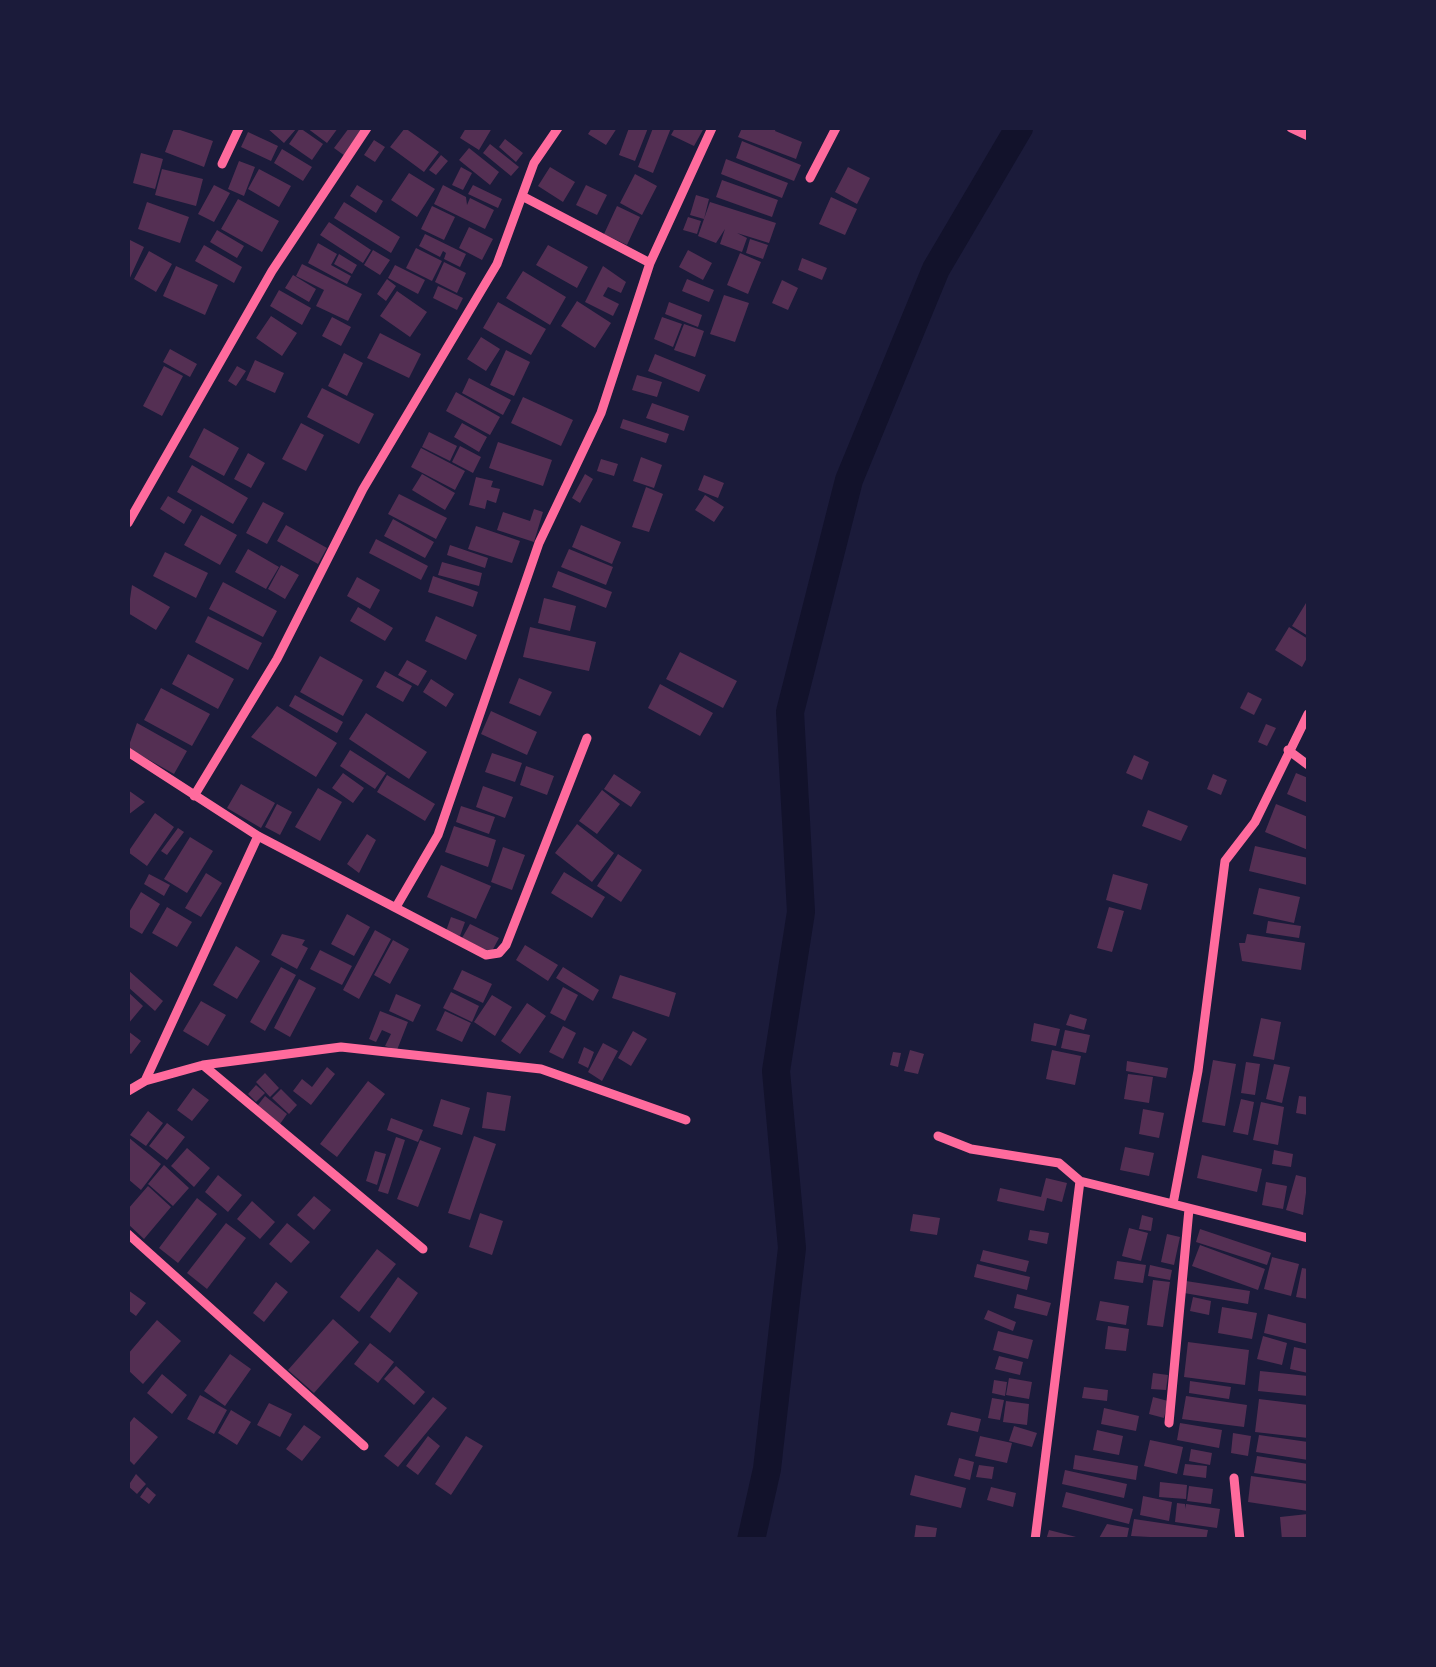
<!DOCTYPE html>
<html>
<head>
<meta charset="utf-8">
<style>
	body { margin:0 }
	#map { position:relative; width:1436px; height:1667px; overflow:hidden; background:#1b1b3a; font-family:"Space Grotesk",sans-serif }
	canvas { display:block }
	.frame { position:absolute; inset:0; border:130px solid #1b1b3a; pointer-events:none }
</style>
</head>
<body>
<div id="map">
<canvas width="1436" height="1667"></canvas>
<div class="frame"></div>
</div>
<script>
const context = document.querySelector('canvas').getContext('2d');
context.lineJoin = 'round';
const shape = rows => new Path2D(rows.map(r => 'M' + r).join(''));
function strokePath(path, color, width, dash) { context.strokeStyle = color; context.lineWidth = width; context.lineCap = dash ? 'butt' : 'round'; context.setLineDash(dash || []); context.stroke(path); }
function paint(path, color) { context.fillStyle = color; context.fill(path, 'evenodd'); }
const river = shape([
	[751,1540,767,1469,792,1248,776,1071,801,912,790,712,849,480,936,269,1019,128]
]);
const building = shape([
	[174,128,213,141,204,167,165,152],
	[267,128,297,128,284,143],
	[300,128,323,144,312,160,289,144],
	[307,128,338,128,327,143],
	[349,128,364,128,345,156,334,148],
	[405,128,439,152,424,172,390,147],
	[466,128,492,128,479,150,460,138],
	[592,128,617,128,606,145,588,134],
	[629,128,648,128,635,161,619,155],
	[653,128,671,128,653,173,638,167],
	[675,128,704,128,694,146,671,135],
	[742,128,776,128,775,131,802,142,796,159,738,137],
	[248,132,278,146,271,161,241,147],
	[505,139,523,153,516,162,499,147],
	[374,140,385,147,375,162,364,155],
	[742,141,801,165,794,181,736,158],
	[490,144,519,167,511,176,483,153],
	[469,148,499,172,490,185,459,160],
	[282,149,312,167,303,181,274,163],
	[141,153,163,159,155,189,133,183],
	[441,155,448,161,436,175,429,170],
	[726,159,788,183,782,198,721,174],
	[239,161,255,167,244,196,228,189],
	[461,167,472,173,463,190,452,185],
	[550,167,575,182,563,202,538,186],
	[848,167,870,178,857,204,835,192],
	[162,169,203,179,196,206,155,195],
	[259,169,291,186,279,207,248,189],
	[409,173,435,189,417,217,391,200],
	[635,174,657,186,642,215,620,203],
	[722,180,778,200,772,217,716,197],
	[214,185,230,193,214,222,198,214],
	[357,185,383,201,376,213,350,196],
	[443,185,466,197,467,205,470,198,494,210,485,229,434,204],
	[473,185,502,199,498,208,468,194],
	[586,185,607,195,597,215,576,205],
	[696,195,709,199,704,219,690,215],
	[831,197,857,209,845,235,819,224],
	[238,199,279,221,262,252,221,229],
	[147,202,189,217,180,243,138,229],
	[344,202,400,237,391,253,334,218],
	[710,202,776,223,769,243,737,233,747,238,742,252,720,244,725,229,716,243,698,236],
	[432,206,455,217,444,240,421,229],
	[617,206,640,217,627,245,604,234],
	[688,217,701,221,697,234,683,230],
	[329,222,371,250,363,263,320,235],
	[469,227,493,239,482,260,459,248],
	[217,230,244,246,237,258,210,242],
	[425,234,466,254,460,267,444,259,446,253,443,251,440,257,419,246],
	[750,239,768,245,763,259,746,253],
	[130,240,144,247,128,282,128,244],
	[318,243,337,254,331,265,351,276,347,284,308,263],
	[204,245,242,267,234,283,195,261],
	[548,245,588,267,577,288,536,265],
	[416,248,442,261,432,281,406,268],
	[373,250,390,260,380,275,364,265],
	[688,250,712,263,703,280,679,267],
	[149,251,172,264,156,292,134,279],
	[740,253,761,262,748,294,727,285],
	[339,254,357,265,352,274,334,264],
	[802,258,827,268,822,280,798,270],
	[444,262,466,273,457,293,435,282],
	[302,264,362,294,348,321,316,306,324,290,296,276],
	[395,265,425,280,418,294,388,278],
	[176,266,218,285,205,315,163,296],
	[603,266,626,282,621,293,608,287,603,296,619,304,613,316,585,302],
	[523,271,566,297,550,325,506,298],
	[293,275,316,289,309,302,285,288],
	[387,279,396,286,386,301,377,294],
	[687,279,714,290,709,302,682,291],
	[782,280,798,288,788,310,772,303],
	[438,286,463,298,457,310,433,298],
	[279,290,311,308,302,325,270,306],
	[397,291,427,312,410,337,380,316],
	[724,295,749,303,735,342,710,334],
	[577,301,611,323,595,348,561,326],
	[498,302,546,329,531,355,483,328],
	[669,302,702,315,698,327,665,314],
	[271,316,297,333,282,356,256,338],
	[332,317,351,327,341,346,322,336],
	[662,317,682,324,673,347,654,339],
	[684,324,704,331,695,357,674,350],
	[380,333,421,354,409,378,367,358],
	[481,337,500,349,486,371,467,359],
	[170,349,197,364,190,377,163,362],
	[506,350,530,362,514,396,490,385],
	[344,353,363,363,347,396,328,386],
	[655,354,706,375,699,392,648,371],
	[255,360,284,373,275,393,246,380],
	[164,366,183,376,162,416,143,406],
	[237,366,246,371,236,386,228,381],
	[637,375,662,382,657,397,632,390],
	[469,378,511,400,503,415,462,393],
	[322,388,374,414,359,444,307,417],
	[456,392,500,417,490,435,446,411],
	[523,397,573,420,561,446,511,423],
	[652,403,689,416,684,431,646,418],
	[623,419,669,434,666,443,620,428],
	[301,423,324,435,306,471,282,459],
	[462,423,487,437,479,452,454,437],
	[204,428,239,448,224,476,189,457],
	[429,432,457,446,450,461,422,447],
	[498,442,552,460,543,486,489,468],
	[460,446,481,457,473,473,452,462],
	[421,448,465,471,455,490,411,467],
	[248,453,265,463,251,488,234,479],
	[641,457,662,465,654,488,633,481],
	[601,459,618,464,614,476,597,471],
	[192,465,248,498,233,524,177,492],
	[422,474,455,493,445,510,412,490],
	[585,474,593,479,580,503,572,498],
	[704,475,724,483,718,498,698,490],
	[476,477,493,481,491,487,500,489,496,503,487,500,485,509,469,505],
	[646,487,663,494,649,532,632,527],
	[399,494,447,518,436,539,388,514],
	[705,495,724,507,714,522,695,510],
	[168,496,192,510,184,524,160,509],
	[263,502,284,513,267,544,246,533],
	[534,509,543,512,534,542,497,530,503,512,530,521],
	[201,515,237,535,220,565,184,545],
	[393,519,434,542,425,558,384,536],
	[286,525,327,548,318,564,277,541],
	[581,525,621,542,612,564,572,547],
	[476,526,520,541,512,563,468,549],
	[376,539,428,566,421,580,369,553],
	[450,545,488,558,485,568,447,555],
	[248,549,279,567,266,589,235,572],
	[569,549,613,567,606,585,561,567],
	[165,552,208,573,196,598,153,576],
	[442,562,482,573,479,586,438,575],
	[281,565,299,575,285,599,268,589],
	[558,571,612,592,606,608,552,587],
	[433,576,478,592,473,607,428,592],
	[357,577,380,590,370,609,347,596],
	[223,582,277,611,263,637,209,609],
	[132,585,170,607,156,630,128,613],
	[544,598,576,606,570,631,538,623],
	[1306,603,1308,605,1308,636,1292,626],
	[358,607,393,628,385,641,350,621],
	[208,616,262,643,248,670,195,642],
	[436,616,477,635,466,660,425,641],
	[530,627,596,642,589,671,523,657],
	[1289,627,1308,639,1308,656,1302,667,1275,650],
	[680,652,737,681,723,708,666,679],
	[188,654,234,679,218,709,172,684],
	[320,656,363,680,343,716,300,692],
	[407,660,427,671,418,686,398,675],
	[385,671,412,686,403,702,376,687],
	[519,678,552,692,540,716,509,703],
	[431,679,454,694,446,707,423,692],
	[660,684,713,713,700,736,648,708],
	[161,688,210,714,192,746,144,720],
	[1248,692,1262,699,1254,715,1240,708],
	[295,695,343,722,337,733,289,706],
	[277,706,337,743,316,777,251,737],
	[491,711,537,732,527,755,481,734],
	[366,713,427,752,409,779,349,739],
	[137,723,187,751,174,774,128,748],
	[1266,724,1276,728,1267,746,1258,742],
	[350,750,386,773,375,789,340,766],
	[492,753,522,763,515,782,485,772],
	[1134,755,1149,762,1142,780,1126,773],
	[526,766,554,776,547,795,520,785],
	[343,773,364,788,353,803,332,788],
	[1296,773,1308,778,1308,803,1287,794],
	[614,774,641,792,631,807,604,789],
	[1213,774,1227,780,1221,795,1207,789],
	[387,775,435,804,425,821,377,792],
	[241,784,275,803,261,828,227,808],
	[483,786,513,797,505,818,476,807],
	[318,788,342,802,320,841,295,827],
	[128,790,145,802,128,815],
	[602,790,620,804,597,834,579,821],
	[277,804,292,812,280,835,265,827],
	[1276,804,1308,817,1308,850,1265,832],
	[461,806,495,817,489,834,456,822],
	[1148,810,1188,826,1181,841,1142,826],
	[155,813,174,827,147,866,128,852],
	[577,824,614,853,592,882,555,853],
	[454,826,496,840,488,867,445,852],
	[178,828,184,832,167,855,161,851],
	[367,834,376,840,359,873,347,864],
	[190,837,213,851,187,893,164,879],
	[1255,846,1308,858,1307,885,1249,871],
	[503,847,525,855,512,890,491,882],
	[618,854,642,870,621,902,597,886],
	[441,865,491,886,476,919,427,897],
	[564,872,605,897,592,918,551,893],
	[206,873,222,883,201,917,185,908],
	[149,874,170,885,164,896,144,884],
	[1113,874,1148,884,1141,910,1106,900],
	[1259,888,1300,897,1294,923,1253,914],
	[141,892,160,904,142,934,128,926,128,914],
	[167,907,192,922,177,947,152,933],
	[1109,907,1124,911,1112,952,1097,948],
	[347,914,370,927,354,956,331,944],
	[451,917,465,922,460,936,446,931],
	[1268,921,1301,926,1299,938,1266,933],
	[470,924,499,938,491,953,462,938],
	[375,930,391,939,359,999,343,990],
	[282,934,305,940,302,945,308,948,297,969,271,955],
	[1247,934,1305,943,1301,970,1242,961,1239,943,1245,943],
	[393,940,409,949,390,984,374,975],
	[525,945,558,965,548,981,516,960],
	[236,946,260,961,237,999,213,985],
	[320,950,352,966,342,985,310,969],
	[281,967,296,975,265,1031,250,1022],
	[563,967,599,990,593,1001,556,978],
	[128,970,163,1001,155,1011,128,987],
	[462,970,492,984,483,1003,453,989],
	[620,975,676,993,669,1017,612,998],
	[299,979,316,988,290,1037,274,1028],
	[563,987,578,995,565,1021,550,1013],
	[128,992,143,1006,128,1024],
	[451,992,479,1006,472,1022,443,1008],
	[396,994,421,1005,413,1022,389,1011],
	[492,995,512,1007,495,1036,474,1022],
	[201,1001,226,1015,208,1046,183,1031],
	[527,1003,546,1016,520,1054,501,1041],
	[380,1011,408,1022,397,1050,385,1046,391,1034,382,1030,376,1042,369,1039],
	[445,1011,471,1023,462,1042,436,1030],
	[1070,1014,1087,1019,1084,1030,1066,1025],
	[1261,1018,1281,1022,1274,1060,1253,1056],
	[1034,1023,1060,1029,1056,1046,1031,1041],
	[563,1026,576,1033,563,1059,549,1052],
	[1065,1030,1090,1035,1086,1053,1061,1048],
	[128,1031,141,1041,131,1054,128,1052],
	[633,1031,647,1039,631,1066,618,1058],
	[603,1043,618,1051,602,1081,588,1072],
	[584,1047,594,1052,588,1068,578,1063],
	[910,1050,924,1054,918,1074,904,1071],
	[1052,1050,1081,1056,1075,1085,1046,1079],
	[893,1052,901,1053,898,1067,890,1065],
	[1213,1060,1236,1064,1225,1126,1202,1122],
	[1127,1061,1168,1068,1166,1078,1126,1071],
	[1246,1062,1260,1064,1255,1095,1241,1093],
	[1274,1064,1290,1067,1282,1103,1266,1099],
	[327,1067,335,1074,311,1105,293,1091,302,1079,312,1087],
	[265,1073,279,1088,270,1097,256,1082],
	[1128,1074,1153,1077,1149,1103,1124,1099],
	[368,1081,385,1094,337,1157,320,1144],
	[256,1085,265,1093,256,1102,248,1094],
	[193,1088,209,1100,192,1121,177,1110],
	[281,1089,297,1105,289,1114,272,1098],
	[487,1092,511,1096,505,1131,482,1128],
	[265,1096,287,1114,280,1124,258,1105],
	[1299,1096,1308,1097,1308,1115,1296,1113],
	[441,1099,470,1108,462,1135,433,1126],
	[1241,1099,1254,1102,1248,1135,1233,1132],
	[1261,1102,1284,1107,1278,1145,1253,1140],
	[1143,1109,1164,1113,1159,1138,1139,1134],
	[148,1111,163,1123,146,1146,130,1135],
	[391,1118,423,1130,418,1142,387,1130],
	[167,1123,185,1137,167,1160,149,1146],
	[474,1136,496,1144,470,1220,448,1213],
	[128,1137,161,1164,141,1190,128,1179],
	[396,1137,405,1140,388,1194,378,1191],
	[420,1140,441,1148,418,1207,397,1199],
	[1125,1147,1154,1153,1149,1176,1120,1170],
	[187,1148,210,1168,194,1187,171,1166],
	[1274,1150,1293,1154,1291,1167,1272,1164],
	[375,1151,386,1154,377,1185,366,1181],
	[1202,1155,1262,1169,1257,1192,1197,1178],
	[164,1165,189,1188,173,1206,148,1184],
	[218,1175,242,1195,228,1212,205,1192],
	[1296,1175,1308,1178,1303,1215,1286,1210],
	[1046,1178,1067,1183,1062,1202,1047,1198,1044,1211,997,1201,1000,1188,1041,1197],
	[1266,1182,1287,1186,1283,1209,1262,1205],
	[148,1186,171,1207,144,1239,128,1224,128,1209],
	[314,1196,331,1210,314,1230,297,1215],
	[197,1198,217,1214,178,1263,159,1248],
	[252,1201,275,1222,260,1239,237,1219],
	[480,1213,503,1221,492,1255,469,1247],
	[913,1214,940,1218,937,1235,910,1231],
	[1142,1215,1153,1218,1151,1231,1139,1229],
	[226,1223,246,1238,207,1289,187,1273],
	[287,1223,310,1242,291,1263,269,1244],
	[1129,1228,1148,1233,1141,1261,1122,1256],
	[1200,1229,1271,1253,1267,1265,1196,1242],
	[1030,1230,1049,1233,1047,1244,1028,1240],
	[1167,1234,1180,1237,1174,1265,1161,1262],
	[1200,1245,1265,1269,1258,1290,1192,1266],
	[377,1249,396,1264,359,1312,340,1297],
	[983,1250,1029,1261,1026,1272,980,1261],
	[1272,1257,1299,1264,1291,1296,1264,1289],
	[1117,1261,1146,1265,1143,1283,1114,1279],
	[977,1264,1030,1277,1027,1290,974,1277],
	[1150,1265,1172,1270,1170,1280,1148,1276],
	[1302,1268,1308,1269,1308,1299,1296,1297],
	[398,1277,418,1293,390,1333,370,1317],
	[1153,1280,1170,1282,1163,1327,1147,1325],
	[1186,1281,1250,1291,1248,1304,1184,1293],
	[276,1282,288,1292,264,1322,253,1313],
	[128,1290,146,1303,136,1316,128,1310],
	[1017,1294,1051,1303,1047,1316,1014,1308],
	[1193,1297,1211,1301,1209,1315,1190,1311],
	[1100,1301,1129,1306,1126,1325,1096,1320],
	[1222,1307,1257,1313,1252,1339,1218,1333],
	[988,1310,1016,1322,1013,1331,984,1319],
	[1268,1314,1308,1324,1308,1344,1264,1333],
	[333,1319,359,1342,314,1393,288,1370],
	[157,1320,181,1341,143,1384,128,1370,128,1354],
	[1108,1326,1129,1329,1126,1351,1105,1349],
	[998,1331,1033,1340,1028,1359,993,1350],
	[1263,1336,1287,1343,1282,1365,1257,1359],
	[1188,1342,1249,1350,1245,1385,1184,1377],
	[370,1343,394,1362,378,1383,354,1364],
	[1294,1347,1308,1350,1308,1373,1290,1369],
	[230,1354,251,1369,225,1406,204,1391],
	[999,1356,1023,1362,1020,1375,995,1369],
	[396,1366,425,1392,414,1405,384,1379],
	[1260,1371,1308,1376,1308,1396,1258,1391],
	[1153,1373,1168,1375,1166,1390,1151,1389],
	[162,1374,187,1395,172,1414,147,1393],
	[1009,1378,1032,1382,1029,1399,1006,1395],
	[994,1380,1007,1382,1005,1396,992,1393],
	[1190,1381,1231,1387,1229,1399,1189,1393],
	[1084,1387,1108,1390,1107,1401,1082,1398],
	[200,1395,227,1410,214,1434,187,1419],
	[1186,1396,1247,1405,1244,1427,1182,1419],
	[433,1397,447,1408,398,1467,384,1456],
	[1153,1397,1168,1401,1164,1418,1149,1414],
	[992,1398,1004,1400,1000,1420,988,1418],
	[1259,1399,1308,1405,1308,1438,1255,1432],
	[1006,1401,1029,1404,1027,1425,1003,1422],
	[269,1403,292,1414,280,1437,257,1425],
	[1104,1408,1139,1416,1136,1431,1101,1424],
	[231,1410,251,1422,237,1445,218,1433],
	[951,1412,981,1419,978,1432,947,1425],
	[134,1417,158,1437,134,1465,128,1459,128,1425],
	[1180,1423,1222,1430,1219,1448,1177,1440],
	[304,1425,321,1437,302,1461,286,1449],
	[1014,1426,1037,1433,1032,1447,1009,1441],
	[1097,1430,1123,1436,1119,1455,1093,1450],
	[1233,1433,1251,1436,1248,1456,1231,1453],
	[1259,1435,1308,1442,1308,1460,1256,1452],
	[428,1436,440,1446,418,1475,406,1466],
	[466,1436,483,1446,451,1495,435,1484],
	[980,1436,1012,1443,1007,1463,975,1456],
	[1150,1440,1183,1447,1177,1474,1144,1466],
	[1191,1449,1212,1453,1210,1465,1189,1461],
	[1075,1455,1138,1466,1136,1480,1073,1469],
	[1257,1456,1308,1464,1308,1481,1254,1473],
	[959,1458,974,1462,970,1480,954,1476],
	[1185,1464,1207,1466,1206,1478,1183,1475],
	[979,1465,994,1467,992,1479,976,1477],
	[1065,1470,1127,1484,1124,1498,1062,1484],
	[136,1474,146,1484,137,1494,128,1486],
	[915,1475,966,1488,961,1508,910,1495],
	[1251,1476,1308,1484,1308,1511,1248,1502],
	[1160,1482,1187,1485,1186,1499,1159,1497],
	[1189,1486,1213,1489,1211,1504,1187,1501],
	[147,1487,156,1495,149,1504,140,1497],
	[991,1487,1016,1493,1013,1507,987,1500],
	[1066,1492,1133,1509,1129,1524,1062,1507],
	[1143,1496,1172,1502,1169,1521,1140,1515],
	[1177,1503,1185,1504,1185,1509,1186,1504,1220,1509,1217,1528,1175,1522],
	[1308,1514,1308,1540,1282,1540,1280,1517],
	[1134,1519,1208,1530,1206,1540,1131,1536],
	[1107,1524,1129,1528,1127,1538,1098,1540],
	[916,1525,937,1528,935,1540,914,1540],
	[1049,1530,1080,1538,1080,1540,1046,1540]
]);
const minor = shape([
	[1291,128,1308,136],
	[222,164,239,128],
	[810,178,836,128],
	[522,196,650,263],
	[128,523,272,271,367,128],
	[1308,714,1255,822,1225,861,1198,1071,1173,1204,1308,1238],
	[1288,750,1308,765],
	[128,752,258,836,486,955,499,953,506,945,587,738],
	[194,796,277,659,363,489,497,264,534,163,558,128],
	[396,907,438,835,539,543,601,413,650,263,712,128],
	[203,1065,423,1249],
	[145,1081,258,836],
	[128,1091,145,1081,203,1065,341,1047,541,1069,686,1120],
	[938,1136,971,1149,1059,1163,1080,1181,1173,1204],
	[128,1234,364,1446],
	[1169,1423,1189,1209],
	[1234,1478,1240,1540],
	[1035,1540,1080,1181]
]);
strokePath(river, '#12122b', 28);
paint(building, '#542f53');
strokePath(minor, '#ff6b9d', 9);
</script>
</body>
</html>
